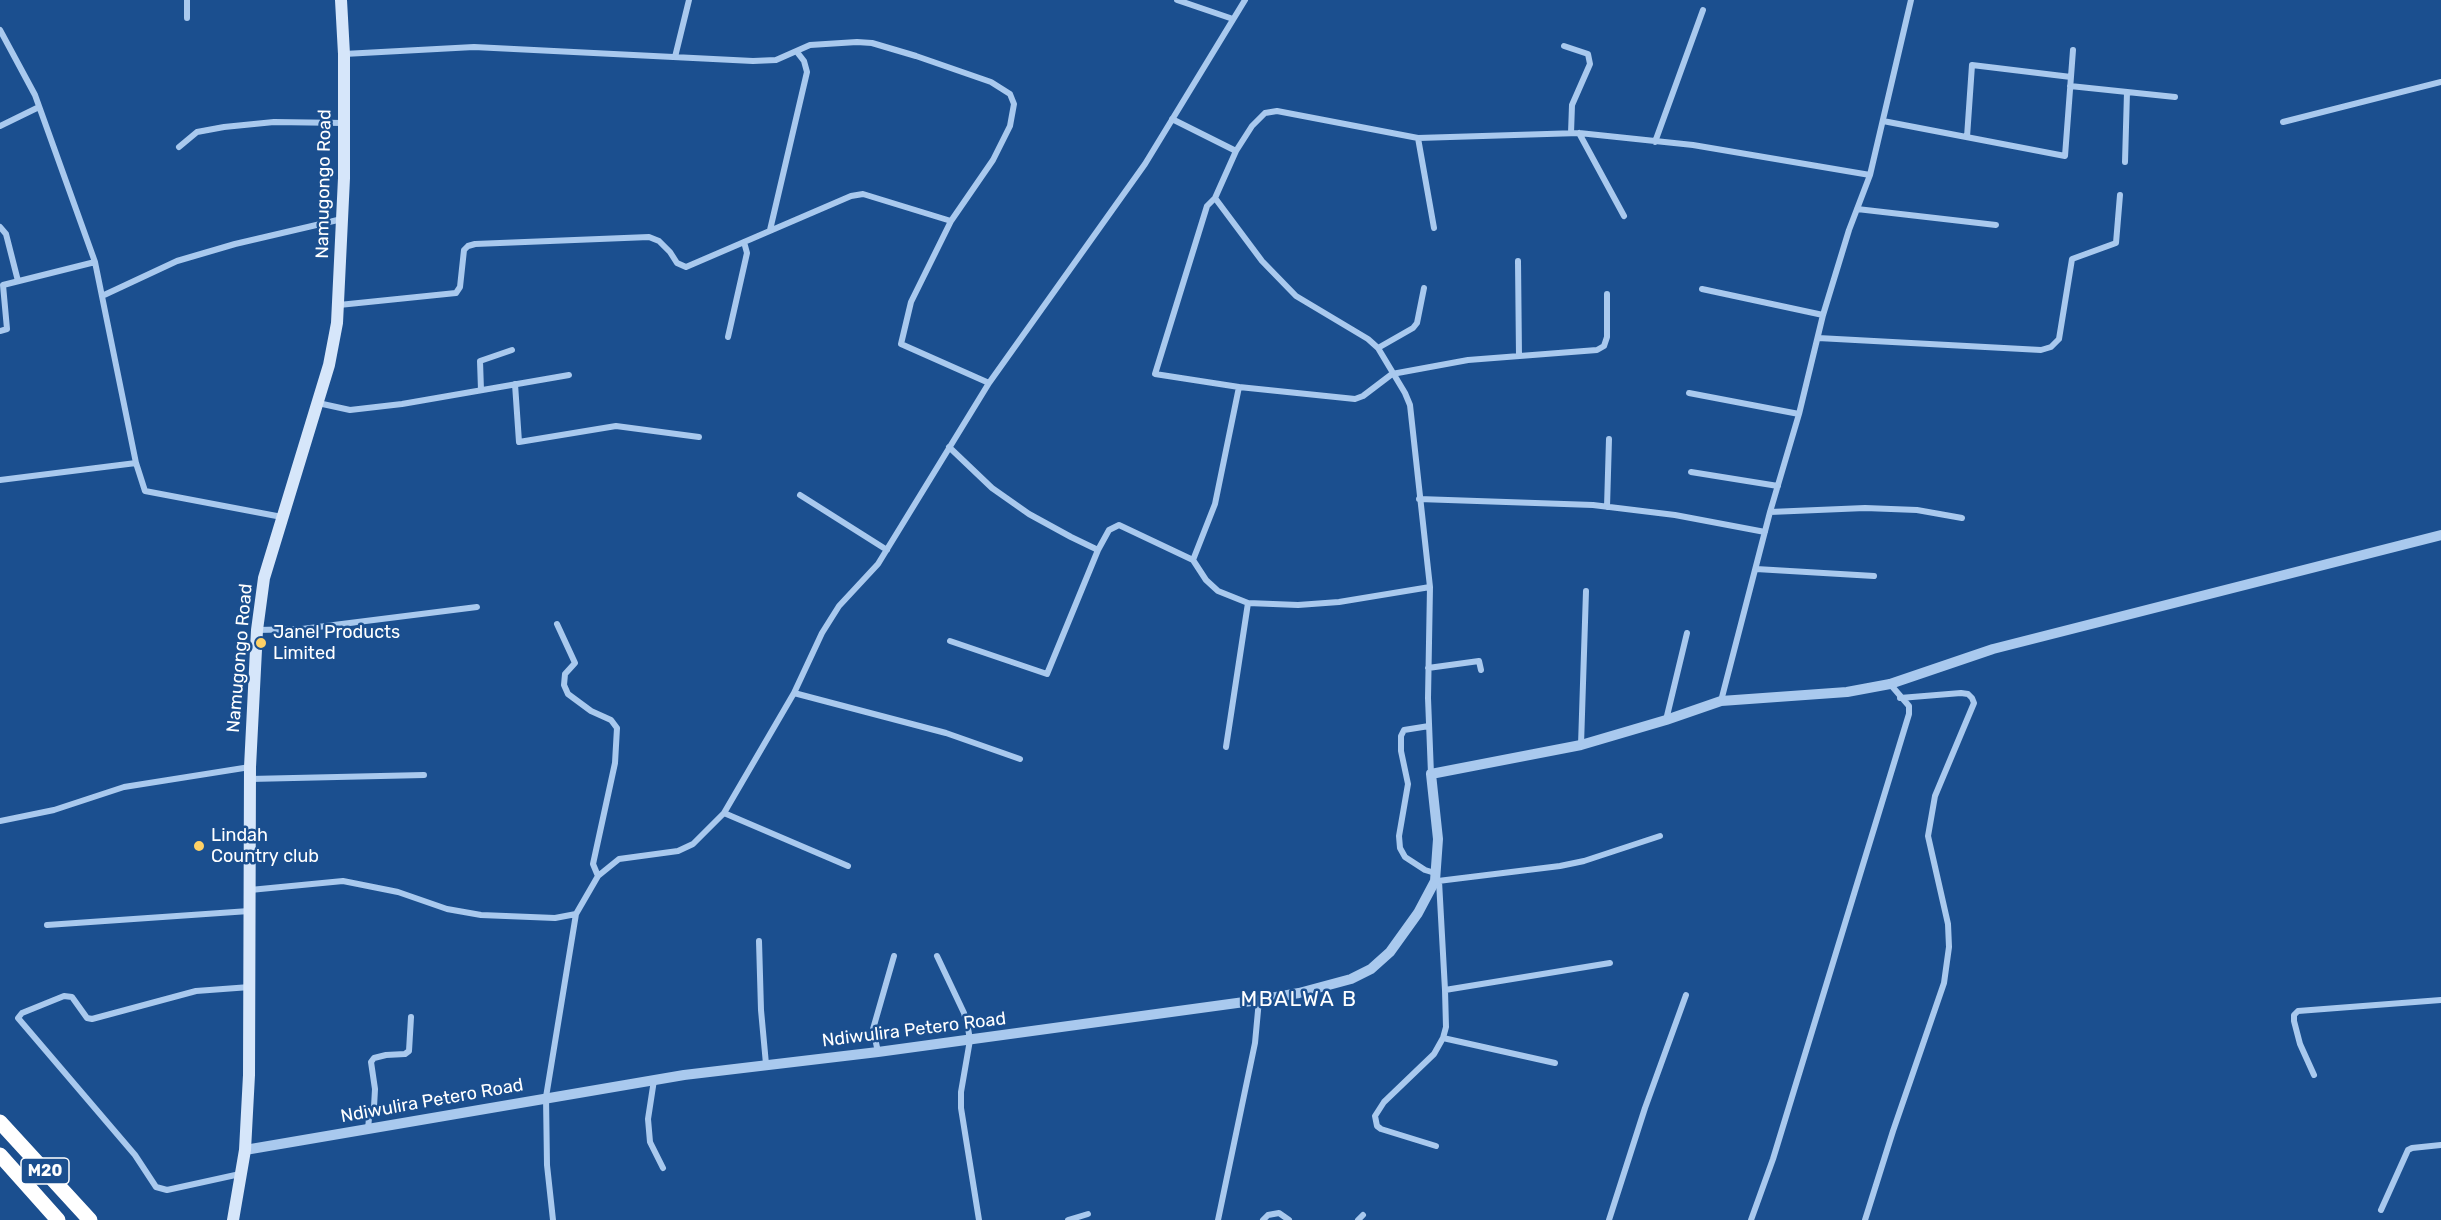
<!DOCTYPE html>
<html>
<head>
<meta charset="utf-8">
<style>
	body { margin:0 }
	canvas { display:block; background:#1b4f8f }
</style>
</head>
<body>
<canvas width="2441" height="1220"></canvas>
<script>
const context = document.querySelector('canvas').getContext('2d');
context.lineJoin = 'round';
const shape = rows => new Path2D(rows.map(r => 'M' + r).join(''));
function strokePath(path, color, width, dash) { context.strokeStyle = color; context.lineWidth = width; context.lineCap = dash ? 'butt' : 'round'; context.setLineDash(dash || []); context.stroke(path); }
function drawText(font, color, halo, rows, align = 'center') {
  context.font = font + ' Rubik,sans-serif'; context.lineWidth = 5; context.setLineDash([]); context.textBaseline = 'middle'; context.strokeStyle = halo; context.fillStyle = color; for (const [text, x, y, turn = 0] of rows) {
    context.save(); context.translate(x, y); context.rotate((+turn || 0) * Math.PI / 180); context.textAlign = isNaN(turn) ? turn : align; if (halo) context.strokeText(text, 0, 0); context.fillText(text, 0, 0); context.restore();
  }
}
const minor = shape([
	[1177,0,1233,19],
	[187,18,187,0],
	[0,30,35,95,95,262,136,463,145,491,282,517],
	[1564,46,1588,54,1590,64,1572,105,1571,133],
	[344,54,474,47,753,61,776,60,810,45,857,42,872,43,916,56,991,82,1010,94,1014,104,1010,126,993,160,951,221,911,302,901,344,989,383],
	[675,57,689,0],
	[2070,86,2175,97],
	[1172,119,1236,151],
	[1883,121,2065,156,2073,50],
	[2283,122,2441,82],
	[0,126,39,107],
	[1579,133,1624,216],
	[1967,137,1972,65,2071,77],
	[1418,138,1434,228],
	[1655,142,1703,10],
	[179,147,197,132,224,127,274,122,344,123],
	[2125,162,2127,92],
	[1215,198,1207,206,1155,374,1239,387],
	[1857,209,1996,225],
	[0,227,6,234,18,281],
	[770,230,807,72,804,61,797,52],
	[1518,261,1519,356],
	[1702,289,1823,315],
	[102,296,177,261,235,244,342,219],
	[339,305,456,293,460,287,464,250,468,246,475,244,649,237,659,241,670,252,677,263,686,267,851,196,863,194,951,221],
	[0,331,7,329,3,285,95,262],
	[728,337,747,253,744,242],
	[1818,338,2041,350,2051,347,2059,339,2072,259,2116,243,2120,195],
	[1378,348,1413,328,1417,323,1424,288],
	[515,384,519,442,616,426,699,437],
	[481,390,480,361,512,350],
	[1689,393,1799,414],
	[318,403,350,410,402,404,569,375],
	[949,447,992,488,1029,514,1071,537,1098,550,1109,530,1119,525,1193,560,1215,504,1239,387,1355,399,1363,396,1392,374,1468,360,1597,350,1604,346,1607,337,1607,294],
	[1691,472,1778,486],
	[0,480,136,463],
	[800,495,887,550],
	[1419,499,1593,505,1675,515,1765,532],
	[1607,507,1609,439],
	[1770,512,1865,508,1917,510,1962,518],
	[1193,560,1206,580,1218,591,1248,603,1298,605,1339,602,1430,587],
	[1756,569,1874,576],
	[557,624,575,663,565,674,564,685,568,694,591,711,611,720,617,728,615,763,593,864,598,876],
	[257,630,302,629,477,607],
	[950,641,1047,674,1098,550],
	[1428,668,1479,661,1481,670],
	[794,693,946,733,1020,759],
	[1721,701,1770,512,1799,414,1823,315,1849,230,1870,175,1911,0],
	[1666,720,1687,633],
	[1429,726,1404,730,1401,736,1401,751,1408,784,1399,836,1400,848,1405,857,1425,870,1435,873],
	[1581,745,1586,591],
	[1226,747,1248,603],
	[1431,774,1428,698,1430,587,1410,405,1405,393,1378,348,1368,339,1296,296,1262,261,1215,198,1236,151,1252,126,1265,113,1277,111,1418,138,1579,133,1693,145,1870,175],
	[250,779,424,775],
	[724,813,848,866],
	[0,821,54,810,124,787,250,767],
	[1438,881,1560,866,1584,861,1660,836],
	[250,890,343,881,398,892,447,909,481,915,555,918,576,914,598,876,619,859,678,851,693,844,724,813,794,693,822,633,839,606,878,564,989,383,1145,164,1245,0],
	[47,925,249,911],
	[759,941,761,1010,766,1064],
	[937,956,964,1013,968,1028,970,1040,961,1092,961,1108,979,1220],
	[1445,990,1610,963],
	[1443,1038,1555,1063],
	[878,1052,873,1029,894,956],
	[2314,1075,2300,1044,2294,1021,2294,1015,2298,1011,2441,1000],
	[654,1080,648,1119,650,1142,663,1168],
	[368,1129,369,1118,374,1107,375,1089,371,1062,374,1058,386,1055,405,1054,409,1051,411,1017],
	[1436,1146,1381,1129,1377,1126,1375,1116,1384,1102,1434,1054,1443,1038,1446,1027,1445,990,1439,881],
	[240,1174,167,1190,156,1187,135,1155,18,1018,22,1013,64,996,72,997,87,1018,92,1019,196,991,250,987],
	[2381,1210,2408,1150,2412,1148,2441,1145],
	[553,1220,547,1165,546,1097,576,914],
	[1068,1220,1088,1214],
	[1218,1220,1255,1043,1259,1000],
	[1263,1220,1268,1215,1279,1213,1289,1220],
	[1358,1220,1363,1215],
	[1609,1220,1645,1108,1686,995],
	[1751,1220,1773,1159,1909,714,1909,706,1890,684],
	[1865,1220,1893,1131,1944,983,1949,947,1948,924,1928,836,1935,796,1974,703,1972,698,1968,694,1961,693,1900,698]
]);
const tertiary = shape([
	[245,1150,684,1075,878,1052,1259,1000,1299,993,1351,979,1371,969,1390,952,1418,913,1435,881,1438,839,1431,774,1581,745,1666,720,1721,701,1847,692,1890,684,1993,649,2441,535]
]);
const secondary = shape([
	[233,1220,245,1150,249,1075,250,767,257,630,264,578,329,365,337,323,344,178,344,54,341,0]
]);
const motorway = shape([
	[0,1122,90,1220],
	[0,1155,58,1220]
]);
const markers = [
	[261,643,6,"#ffd166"],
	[199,846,6,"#ffd166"]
];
const shields = [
	[45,1171,48]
];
const shieldNames = [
	["M20",45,1171]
];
const streetNames = [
	["Namugongo Road",324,184,-89],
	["Namugongo Road",240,658,-85],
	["Ndiwulira Petero Road",914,1030,-7],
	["Ndiwulira Petero Road",432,1101,-10]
];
const poiNames = [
	["Janel Products",273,633],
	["Limited",273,654],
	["Lindah",211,836],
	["Country club",211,857]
];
const quarterNames = [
	["MBALWA B",1299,1000]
];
strokePath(minor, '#a9c9ee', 6);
strokePath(tertiary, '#a9c9ee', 10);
strokePath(secondary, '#d6e6fa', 12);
strokePath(motorway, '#fff', 15);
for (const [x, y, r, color] of markers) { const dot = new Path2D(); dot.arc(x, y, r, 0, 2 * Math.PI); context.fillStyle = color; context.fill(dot); strokePath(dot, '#1b4f8f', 2); }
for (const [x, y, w] of shields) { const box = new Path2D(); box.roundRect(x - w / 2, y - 13, w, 26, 4.5); context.fillStyle = '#1b4f8f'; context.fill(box); strokePath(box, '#fff', 1.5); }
drawText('bold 16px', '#fff', null, shieldNames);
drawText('18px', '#fff', '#1b4f8f', streetNames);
drawText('18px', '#fff', '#1b4f8f', poiNames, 'left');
context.letterSpacing = '1.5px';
drawText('21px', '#fff', '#1b4f8f', quarterNames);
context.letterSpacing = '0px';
</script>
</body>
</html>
